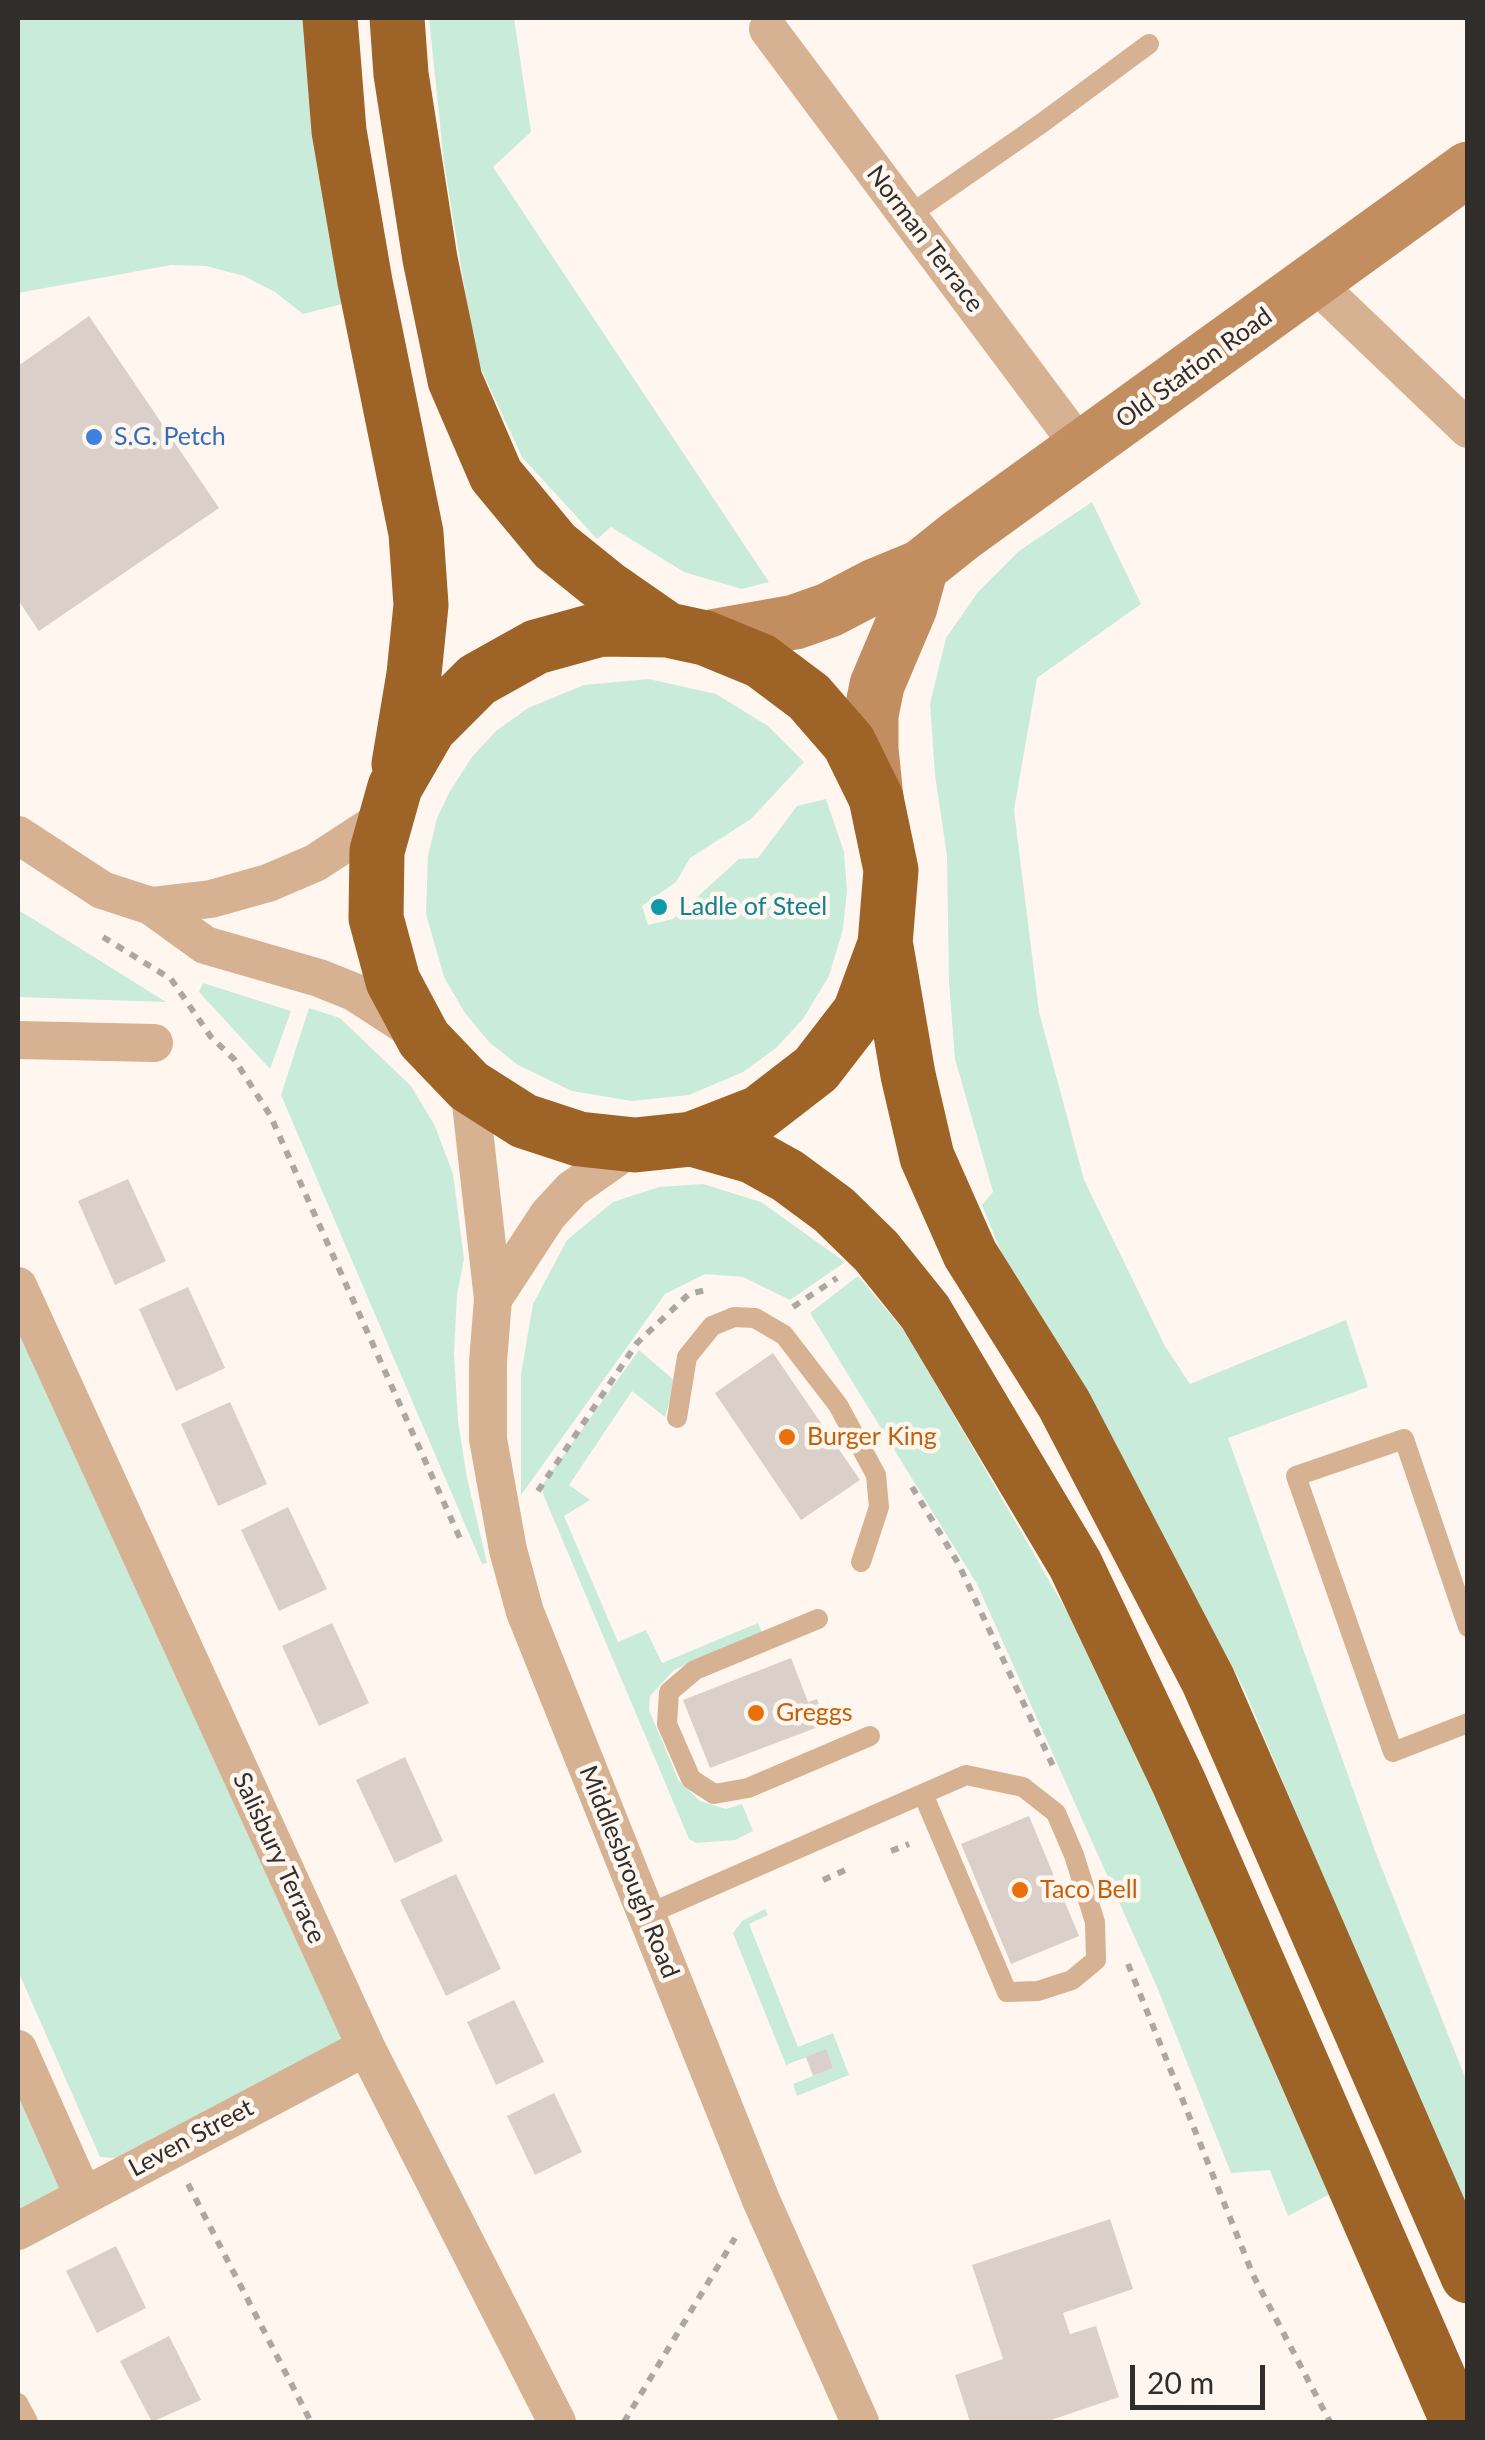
<!DOCTYPE html>
<html>
<head>
<meta charset="utf-8">
<style>
	body { margin:0 }
	#map { position:relative; width:1485px; height:2440px; overflow:hidden; background:#fef6ef; font-family:Lato,sans-serif }
	canvas { display:block }
	.frame { position:absolute; inset:0; border:20px solid #312d2a; pointer-events:none }
	.scale { position:absolute; left:1130px; top:2365px; width:135px; height:45px; box-sizing:border-box; border:5px solid #312d2a; border-top:0; padding-left:12px; font-size:30px; line-height:35px; white-space:nowrap; color:#312d2a; -webkit-text-stroke:8px #fef6ef; paint-order:stroke }
</style>
</head>
<body>
<div id="map">
<canvas width="1485" height="2440"></canvas>
<div class="frame"></div>
<div class="scale">20 m</div>
</div>
<script>
const context = document.querySelector('canvas').getContext('2d');
context.lineJoin = 'round';
function paint(path, color) { context.fillStyle = color; context.fill(path, 'evenodd'); }
const shape = rows => new Path2D(rows.map(r => 'M' + r).join(''));
function strokePath(path, color, width, dash) { context.strokeStyle = color; context.lineWidth = width; context.lineCap = dash ? 'butt' : 'round'; context.setLineDash(dash || []); context.stroke(path); }
function drawText(font, color, halo, rows, align = 'center') {
  context.font = font + ' Lato,sans-serif'; context.lineWidth = 9; context.setLineDash([]); context.textBaseline = 'middle'; context.strokeStyle = halo; context.fillStyle = color; for (const [text, x, y, turn = 0] of rows) {
    context.save(); context.translate(x, y); context.rotate((+turn || 0) * Math.PI / 180); context.textAlign = isNaN(turn) ? turn : align; if (halo) context.strokeText(text, 0, 0); context.fillText(text, 0, 0); context.restore();
  }
}
const green = shape([
	[18,18,306,18,342,304,303,314,275,292,244,276,206,266,171,265,18,293],
	[429,18,514,18,531,132,493,167,769,582,742,589,684,572,611,527,597,539,522,457,476,358,444,163],
	[1092,502,1141,604,1037,678,1014,810,1039,1012,1084,1180,1165,1346,1190,1384,1346,1320,1368,1387,1228,1438,1375,1851,1467,2082,1467,2221,1245,1691,1120,1453,1011,1277,982,1205,993,1192,955,1059,949,982,947,856,935,775,930,704,946,638,978,592,1019,551],
	[649,679,716,694,768,726,804,762,751,819,690,858,676,882,642,906,648,925,673,919,739,859,758,858,797,806,826,799,844,852,847,891,843,929,829,976,803,1019,776,1048,743,1072,689,1095,632,1101,572,1091,518,1065,489,1042,465,1013,444,977,426,914,428,856,437,818,450,791,472,757,496,731,528,708,584,685],
	[18,910,46,927,166,1002,18,997],
	[203,983,291,1011,270,1069,199,992],
	[309,1008,340,1018,411,1086,435,1126,453,1174,464,1259,457,1295,454,1353,458,1421,467,1478,487,1563,482,1564,281,1095],
	[703,1184,761,1202,845,1262,790,1300,743,1277,705,1274,665,1294,521,1495,521,1374,533,1304,567,1240,613,1202,659,1187],
	[858,1276,907,1334,1091,1653,1309,2135,1330,2194,1288,2216,1270,2170,1231,2173,1157,1987,977,1584,810,1313],
	[18,1319,342,2037,336,2043,127,2155,114,2158,100,2157,18,1971],
	[639,1350,675,1381,665,1417,632,1391,569,1485,590,1500,564,1516,618,1642,646,1630,662,1663,758,1623,762,1632,674,1670,650,1696,649,1710,679,1781,700,1801,726,1809,742,1804,753,1831,735,1840,696,1843,689,1839,543,1494,543,1484],
	[765,1909,768,1915,749,1924,798,2047,833,2033,849,2075,797,2096,793,2084,833,2068,825,2050,786,2065,733,1933,742,1921],
	[18,2063,69,2177,59,2190,18,2212]
]);
const building = shape([
	[89,316,219,508,39,631,18,600,18,366],
	[128,1179,166,1261,115,1285,78,1201],
	[188,1287,225,1368,176,1391,139,1309],
	[773,1353,860,1480,801,1520,715,1393],
	[230,1402,267,1484,218,1506,181,1424],
	[288,1507,327,1589,279,1611,241,1530],
	[332,1623,369,1703,319,1726,282,1646],
	[791,1658,808,1702,817,1699,826,1724,710,1768,683,1700],
	[405,1757,443,1841,395,1863,356,1780],
	[1029,1816,1079,1936,1011,1964,961,1844],
	[456,1874,501,1969,446,1996,400,1900],
	[514,2000,544,2062,496,2085,467,2022],
	[826,2049,833,2068,813,2076,806,2057],
	[554,2093,582,2152,535,2175,507,2116],
	[1110,2219,1133,2289,1063,2313,1070,2334,1096,2326,1119,2397,1045,2422,970,2422,955,2375,1003,2359,972,2265],
	[116,2246,146,2308,97,2333,66,2271],
	[169,2336,201,2400,152,2422,120,2361]
]);
const path = shape([
	[103,937,171,979,211,1037,234,1059,270,1115,462,1543],
	[793,1307,837,1278],
	[912,1487,958,1563,1053,1766],
	[538,1491,637,1343,689,1294,706,1290],
	[891,1851,909,1844],
	[823,1880,852,1867],
	[1128,1964,1253,2275,1330,2422],
	[188,2184,311,2422],
	[624,2422,735,2238]
]);
const lane = shape([
	[908,216,1042,123,1149,44],
	[677,1418,687,1357,712,1326,734,1317,755,1318,784,1335,838,1405,876,1475,879,1507,861,1562],
	[818,1619,695,1670,669,1692,667,1724,691,1779,714,1794,748,1788,870,1736],
	[1468,1627,1404,1439,1296,1476,1393,1752,1468,1723],
	[646,1915,966,1775,1023,1787,1056,1813,1074,1855,1095,1922,1096,1960,1072,1980,1038,1991,1007,1992,923,1794],
	[18,2403,28,2422]
]);
const street = shape([
	[768,29,1082,449],
	[1314,282,1468,429],
	[18,835,102,890,151,906,205,945,319,978,354,992,414,1031],
	[151,906,211,899,268,883,315,863,387,816],
	[18,1040,154,1043],
	[469,1086,493,1299,488,1362,488,1439,508,1550,525,1612,761,2200,860,2422],
	[18,1286,366,2047,557,2422],
	[493,1299,548,1215,572,1189,635,1145],
	[18,2049,83,2195],
	[18,2231,366,2047]
]);
const secondary = shape([
	[705,638,795,622,829,610,875,586,921,567,961,535,1468,169],
	[876,798,871,749,871,715,877,685,910,607,921,567]
]);
const highway = shape([
	[330,18,339,131,365,282,416,533,421,605,414,674,399,764],
	[397,18,401,74,430,259,455,380,496,475,555,546,606,587,668,630],
	[886,947,908,1075,927,1157,970,1254,1064,1404,1208,1680,1468,2276],
	[692,1139,759,1113,816,1069,860,1012,885,944,891,870,876,798,849,743,809,697,761,661,705,638,668,630,601,629,536,647,477,680,429,728,395,787,377,851,376,918,393,981,424,1039,469,1086,524,1121,579,1139,635,1145,692,1139,752,1156,788,1176,834,1210,876,1251,925,1312,1075,1564,1179,1783,1458,2422]
]);
const markers = [
	[94,437,10,"#3f7fe0"],
	[659,907,10,"#0f9aa8"],
	[787,1437,10,"#e8710a"],
	[756,1713,10,"#e8710a"],
	[1020,1890,10,"#e8710a"]
];
const streetNames = [
	["Norman Terrace",925,239,53],
	["Old Station Road",1194,368,-36],
	["Salisbury Terrace",279,1858,65],
	["Middlesbrough Road",629,1872,68],
	["Leven Street",191,2138,-28]
];
const shopNames = [
	["S.G. Petch",114,437]
];
const cultureNames = [
	["Ladle of Steel",679,907]
];
const foodNames = [
	["Burger King",807,1437],
	["Greggs",776,1713],
	["Taco Bell",1040,1890]
];
paint(green, '#c9ecda');
paint(building, '#dbd0c9');
strokePath(path, '#ada7a2', 6, [8, 8]);
strokePath(lane, '#d6b192', 20);
strokePath(street, '#d6b192', 38);
strokePath(secondary, '#c38e5f', 55);
strokePath(highway, '#9d6327', 55);
for (const [x, y, r, color] of markers) { const dot = new Path2D(); dot.arc(x, y, r, 0, 2 * Math.PI); context.fillStyle = color; context.fill(dot); strokePath(dot, '#fef6ef', 4); }
drawText('25px', '#312d2a', '#fef6ef', streetNames);
drawText('25px', '#366cbe', '#fef6ef', shopNames, 'left');
drawText('25px', '#0d838f', '#fef6ef', cultureNames, 'left');
drawText('25px', '#c56008', '#fef6ef', foodNames, 'left');
</script>
</body>
</html>
